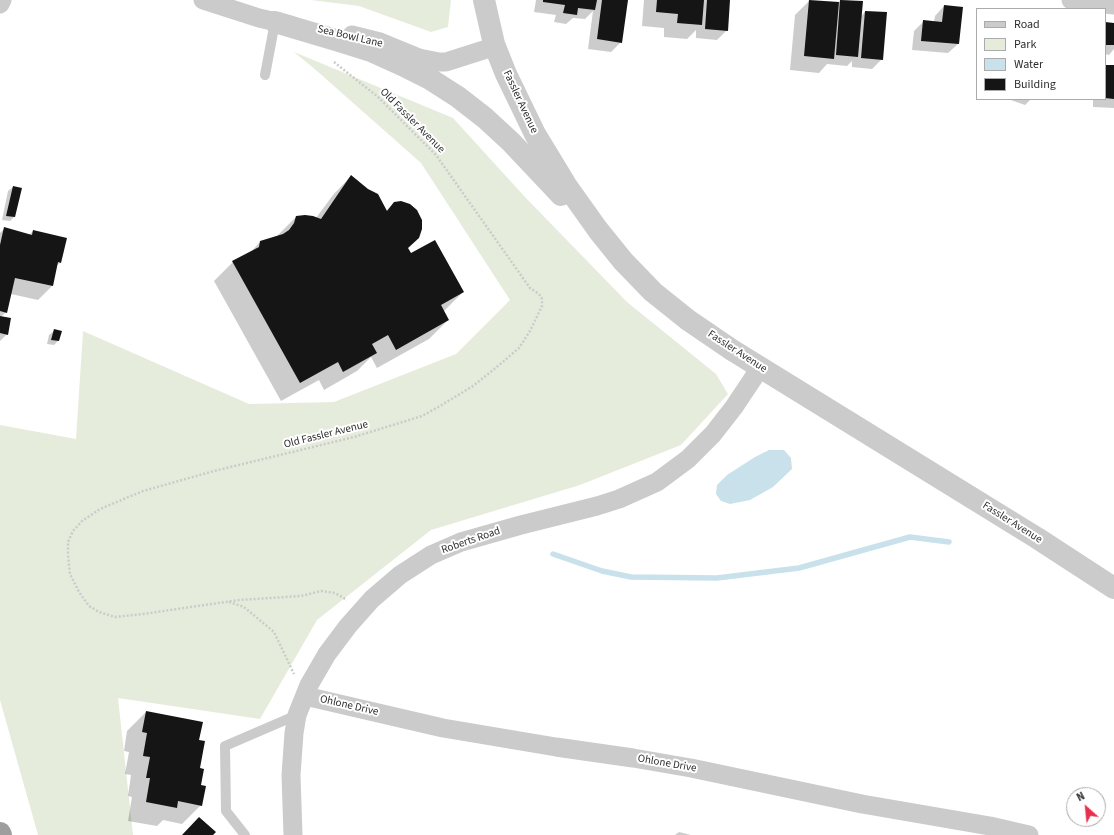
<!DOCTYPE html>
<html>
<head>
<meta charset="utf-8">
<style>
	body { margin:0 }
	#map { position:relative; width:1114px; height:835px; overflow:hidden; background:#fff; font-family:"Source Sans 3",sans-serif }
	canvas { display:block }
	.legend { position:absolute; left:976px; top:8px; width:130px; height:92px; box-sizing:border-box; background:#fff; border:1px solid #ababab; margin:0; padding:5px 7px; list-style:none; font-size:12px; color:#2e2e2e }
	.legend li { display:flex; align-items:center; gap:8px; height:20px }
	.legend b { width:20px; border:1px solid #ababab }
	.north { position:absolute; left:1066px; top:787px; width:40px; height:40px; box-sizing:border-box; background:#fff; border:1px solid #ababab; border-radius:50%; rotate:333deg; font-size:11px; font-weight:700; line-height:16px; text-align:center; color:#2e2e2e }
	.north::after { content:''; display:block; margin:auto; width:14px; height:18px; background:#e5314e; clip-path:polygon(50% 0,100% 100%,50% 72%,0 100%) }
</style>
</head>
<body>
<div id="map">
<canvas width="1114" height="835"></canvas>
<ul class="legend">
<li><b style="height:5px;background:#cbcbcb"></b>Road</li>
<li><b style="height:11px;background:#e6ecdc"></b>Park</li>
<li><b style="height:11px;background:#c8e1eb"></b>Water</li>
<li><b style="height:11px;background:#151515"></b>Building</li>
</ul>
<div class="north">N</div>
</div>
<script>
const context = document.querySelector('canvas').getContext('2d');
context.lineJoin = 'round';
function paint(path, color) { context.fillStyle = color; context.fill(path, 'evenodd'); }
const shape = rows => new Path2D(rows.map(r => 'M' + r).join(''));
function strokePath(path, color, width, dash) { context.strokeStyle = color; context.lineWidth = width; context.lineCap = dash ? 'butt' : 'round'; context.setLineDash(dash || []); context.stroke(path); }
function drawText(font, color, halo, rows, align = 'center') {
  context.font = font + ' "Source Sans 3",sans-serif'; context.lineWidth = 4; context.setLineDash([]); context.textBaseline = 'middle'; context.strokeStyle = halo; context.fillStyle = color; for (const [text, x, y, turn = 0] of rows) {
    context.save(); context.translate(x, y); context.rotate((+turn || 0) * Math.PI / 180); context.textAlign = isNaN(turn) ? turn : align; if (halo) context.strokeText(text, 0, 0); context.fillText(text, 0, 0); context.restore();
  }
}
const green = shape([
	[311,0,451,0,448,27,431,32,359,6],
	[294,52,453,118,525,197,627,302,716,374,728,394,681,445,580,485,431,530,317,620,260,719,118,698,133,835,38,835,0,700,0,425,76,439,83,331,249,404,334,402,456,354,510,300,421,163,317,71]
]);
const water = shape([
	[769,450,784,450,791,458,792,469,773,487,750,500,730,504,721,501,716,494,717,485,727,475,755,457]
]);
const shadow = shape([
	[536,0,627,0,621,42,611,52,588,49,593,11,585,19,573,18,566,24,554,22,556,15,534,12],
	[644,0,729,0,727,30,717,40,696,38,696,30,687,39,664,37,664,28,642,26],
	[841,0,862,2,860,17,865,12,882,59,872,69,852,67,852,61,847,66,827,64,819,73,790,70,795,15,809,1,838,3],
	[944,6,958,44,948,53,912,50,914,31,924,21,934,22,935,16],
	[1105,23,1114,24,1114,49,1109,55,1105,54],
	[1105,66,1114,66,1114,108,1093,107,1093,99,1105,99],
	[1008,99,1031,99,1025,105],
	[351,176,386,211,394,203,407,248,411,255,463,292,443,312,448,320,429,339,377,368,371,357,357,371,324,390,319,380,281,401,214,281,233,262,249,254,260,242,277,236,296,217,316,218,333,195],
	[13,187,21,189,14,217,10,221,2,220,8,191],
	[4,229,29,235,33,231,60,263,56,266,52,286,38,300,11,294,6,312,1,317,7,334,0,341,0,233],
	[54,331,58,341,54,345,47,344,49,335],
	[146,712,198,741,201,805,182,824,163,820,157,826,128,821,132,797,128,796,131,775,125,774,129,752,124,751,127,731],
	[679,832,691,835,675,835]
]);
const stream = shape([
	[553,554,602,571,631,577,717,578,799,568,910,537,949,542]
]);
const building = shape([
	[543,0,597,0,595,10,578,8,577,15,563,13,565,5,543,2],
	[602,0,628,0,622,43,597,39],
	[657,0,704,0,702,25,677,23,678,14,656,12],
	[707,0,730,0,728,31,705,29],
	[809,0,839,2,834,59,804,56],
	[840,0,863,1,858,57,836,55],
	[944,5,963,7,959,44,921,41,923,20,942,22],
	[865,11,887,12,883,60,861,58],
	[1105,22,1114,23,1114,45,1105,45],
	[1105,65,1114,65,1114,99,1105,98],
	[351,175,368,189,378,194,387,211,394,202,401,201,410,204,417,210,422,220,422,229,419,238,408,248,411,253,435,240,464,292,441,305,449,320,396,350,388,335,372,344,377,353,343,372,338,362,300,383,232,261,259,247,260,241,283,234,289,230,294,223,296,216,305,215,313,216,321,219],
	[13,186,22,188,15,217,6,216],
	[4,227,32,235,33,230,67,238,61,263,58,262,53,286,15,278,7,313,0,311,0,245],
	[0,316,11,318,8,335,0,333],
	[54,329,62,331,59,341,51,340],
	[146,711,203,722,199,740,205,741,200,768,204,769,201,785,206,786,202,806,178,801,177,808,146,802,150,778,146,778,150,757,143,756,147,733,142,732],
	[199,817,216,832,213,835,182,835]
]);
const path = shape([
	[334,62,378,97,436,155,530,288,539,294,542,299,542,306,530,331,519,348,498,366,473,386,440,406,422,416,354,437,214,471,143,491,100,509,82,521,73,531,68,542,68,555,70,574,79,592,89,606,99,612,115,617,143,614,239,600,301,596,321,591,335,593,347,600],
	[229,602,244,607,274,632,294,674]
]);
const service = shape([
	[265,75,275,22],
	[245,835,226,811,225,746,297,715]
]);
const minor = shape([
	[203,0,259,18,290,25],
	[1071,0,1114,5],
	[0,4,2,0],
	[352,35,380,42,419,58,439,62,446,62,496,46],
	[305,696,443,728,556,747,633,758,691,768,862,804,990,826,1029,835],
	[293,835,291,775,294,733,297,715,309,685,327,654,348,626,372,599,400,575,431,555,461,542,521,525,597,506,619,499,657,482,688,459,713,434,734,407,760,368]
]);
const tertiary = shape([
	[484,0,494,44,506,74,535,134,566,185,598,230,623,261,653,292,688,320,732,350,1037,538,1114,588],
	[275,22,339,41,371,51,402,65,430,79,458,97,485,118,511,142,561,195]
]);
const trunk = shape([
	[0,833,1,835]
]);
const streetNames = [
	["Sea Bowl Lane",350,37,13],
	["Fassler Avenue",520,102,65],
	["Old Fassler Avenue",412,121,45],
	["Fassler Avenue",737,352,33],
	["Old Fassler Avenue",326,435,-14],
	["Fassler Avenue",1012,523,32],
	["Roberts Road",471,541,-19],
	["Ohlone Drive",349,706,13],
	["Ohlone Drive",667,764,10]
];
paint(green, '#e6ecdc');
paint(water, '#c8e1eb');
paint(shadow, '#0003');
strokePath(stream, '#c8e1eb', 5.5);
paint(building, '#151515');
strokePath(path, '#cbcbcb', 2.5, [2, 2]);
strokePath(service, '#cbcbcb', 10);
strokePath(minor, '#cbcbcb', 19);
strokePath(tertiary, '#cbcbcb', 22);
strokePath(trunk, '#9e9e9e', 22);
drawText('11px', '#2e2e2e', '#fff', streetNames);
</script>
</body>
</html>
